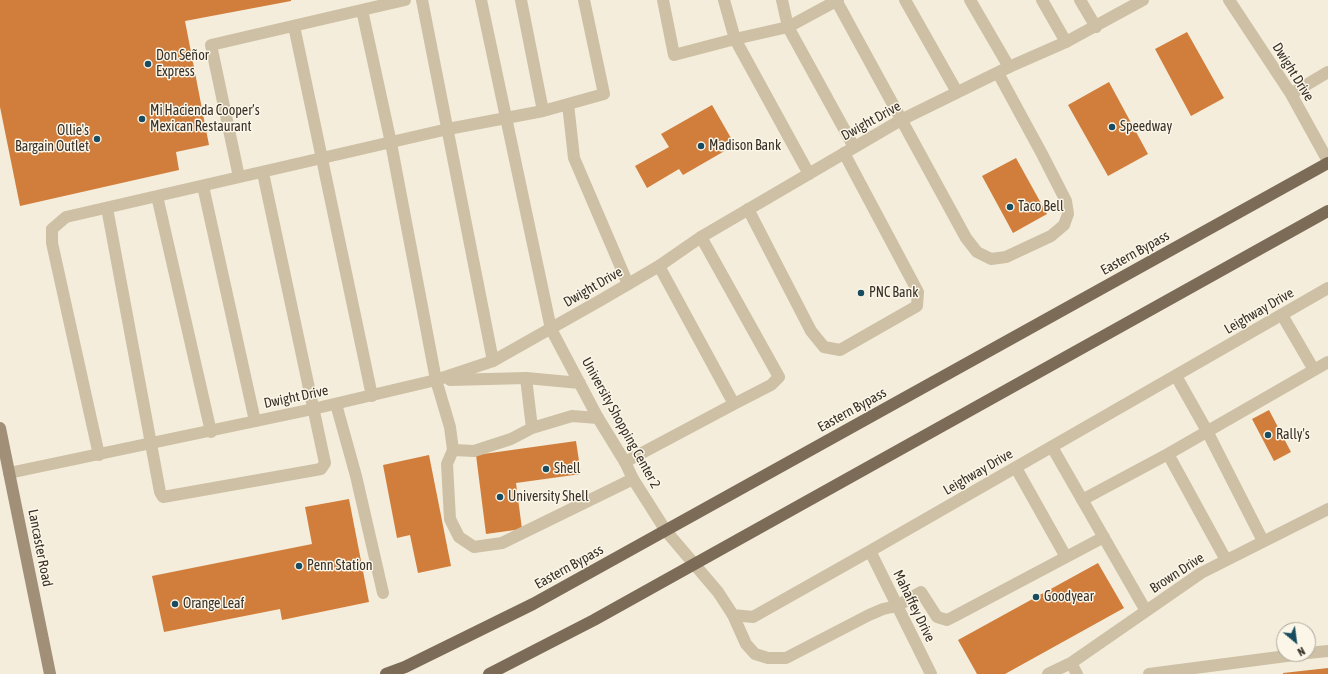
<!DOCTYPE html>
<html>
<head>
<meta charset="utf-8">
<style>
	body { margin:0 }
	#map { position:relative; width:1328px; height:674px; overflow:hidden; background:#f4eddb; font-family:"Asap Condensed",sans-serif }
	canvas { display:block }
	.north { position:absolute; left:1276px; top:622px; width:40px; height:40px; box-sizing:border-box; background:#fbf6e8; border:1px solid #ada79b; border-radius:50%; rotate:151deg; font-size:11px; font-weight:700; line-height:16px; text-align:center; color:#393027 }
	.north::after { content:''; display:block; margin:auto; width:14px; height:18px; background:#194c5e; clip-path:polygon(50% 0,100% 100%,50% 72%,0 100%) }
</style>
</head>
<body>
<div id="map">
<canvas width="1328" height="674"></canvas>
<div class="north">N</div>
</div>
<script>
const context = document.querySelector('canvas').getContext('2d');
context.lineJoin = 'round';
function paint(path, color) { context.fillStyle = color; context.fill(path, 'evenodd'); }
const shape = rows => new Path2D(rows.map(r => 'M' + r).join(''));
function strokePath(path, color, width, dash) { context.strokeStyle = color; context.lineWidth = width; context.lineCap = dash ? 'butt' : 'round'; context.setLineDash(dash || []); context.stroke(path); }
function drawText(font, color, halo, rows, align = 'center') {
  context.font = font + ' "Asap Condensed",sans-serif'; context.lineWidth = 3; context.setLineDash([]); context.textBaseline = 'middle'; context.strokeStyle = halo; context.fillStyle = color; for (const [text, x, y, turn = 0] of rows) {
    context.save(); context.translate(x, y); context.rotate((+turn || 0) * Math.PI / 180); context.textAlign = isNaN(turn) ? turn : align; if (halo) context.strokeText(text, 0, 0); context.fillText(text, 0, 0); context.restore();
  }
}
const building = shape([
	[0,0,291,0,291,1,185,21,209,145,176,152,179,170,20,206,0,107],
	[1187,32,1224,98,1191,116,1155,49],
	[1109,82,1148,154,1108,176,1068,105],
	[712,105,735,145,683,175,679,169,647,188,635,166,669,147,661,134],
	[1016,158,1047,214,1013,233,982,176],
	[1269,410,1291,452,1274,461,1252,419],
	[576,441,581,474,516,483,522,529,486,534,476,455],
	[429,455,451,566,418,573,410,535,397,538,383,465],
	[349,499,369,602,282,620,280,609,164,632,152,576,312,544,305,507],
	[1098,563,1124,608,1005,674,977,674,958,640],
	[1328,668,1328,674,1283,674,1283,673]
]);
const lane = shape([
	[422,0,493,361],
	[481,0,551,329],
	[521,0,543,111],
	[663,0,674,55,735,39,724,0],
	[782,0,788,27,854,147],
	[836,0,966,238,977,252,991,259,1006,257,1051,236,1064,225,1068,214,1066,201,1042,154,998,73],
	[905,0,957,92],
	[970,0,1009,67],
	[1042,0,1066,42],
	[1080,0,1096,27],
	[362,10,391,143,436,380,450,427,453,450,447,464,450,519,459,537,474,547,502,543,633,479],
	[294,26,372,396],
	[568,104,574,158,628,284],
	[809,174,735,39,788,27,838,0],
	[239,177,211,45,405,0],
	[203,186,255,421],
	[157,196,211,432],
	[107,208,160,492,163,497,321,469,325,463,263,173],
	[748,209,811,331,824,347,840,350,917,306,918,292,844,153],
	[701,237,779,377,771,385,734,404],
	[1282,315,1314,370],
	[1176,376,1207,431,1263,541],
	[526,378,532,428],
	[336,404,356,476,383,593],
	[1052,447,1146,611],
	[453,450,474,451,511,439,532,428,572,416,598,418],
	[1168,454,1328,362],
	[99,455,52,243,52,229,66,217,448,129,543,111,604,94,584,0],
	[625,462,734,404,659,266],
	[1016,468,1066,557],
	[1082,500,1168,454,1226,560],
	[733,615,746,644,755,654,768,658,786,658,869,615,883,609,897,606,921,592,937,617,947,620,953,617,1104,537],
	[1308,653,1328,651],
	[1071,663,1077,674],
	[1048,674,1071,663,1201,573,1328,509],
	[1149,674,1302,654]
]);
const street = shape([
	[1229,0,1291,94,1328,161],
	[1291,94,1328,72],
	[551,329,598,418,625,462,633,479,666,531,718,592,733,615,753,617,870,551,1328,288],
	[450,380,526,378,580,383],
	[9,473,313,409,436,380,493,361,601,300,659,266,701,237,901,120,1009,67,1066,42,1143,0],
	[870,551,931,674]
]);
const secondary = shape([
	[0,428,50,674]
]);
const primary = shape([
	[386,674,405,667,533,604,1328,163],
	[489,674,594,620,1328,211]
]);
const markers = [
	[148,64,4,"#194c5e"],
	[142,119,4,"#194c5e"],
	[1112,127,4,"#194c5e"],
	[97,139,4,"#194c5e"],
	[701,146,4,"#194c5e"],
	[1010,207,4,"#194c5e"],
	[861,293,4,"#194c5e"],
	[1268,435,4,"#194c5e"],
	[546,469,4,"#194c5e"],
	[500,497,4,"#194c5e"],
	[299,566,4,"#194c5e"],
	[1036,597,4,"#194c5e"],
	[175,604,4,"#194c5e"]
];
const poiNames = [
	["Don Señor",156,56],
	["Express",156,72],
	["Mi Hacienda Cooper’s",150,111],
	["Mexican Restaurant",150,127],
	["Speedway",1120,127],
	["Ollie's",89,131,"right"],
	["Bargain Outlet",89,147,"right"],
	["Madison Bank",709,146],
	["Taco Bell",1018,207],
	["PNC Bank",869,293],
	["Rally's",1276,435],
	["Shell",554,469],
	["University Shell",508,497],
	["Penn Station",307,566],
	["Goodyear",1044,597],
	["Orange Leaf",183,604]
];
const streetNames = [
	["Dwight Drive",1293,72,58],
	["Dwight Drive",871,121,-29],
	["Eastern Bypass",1135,253,-29],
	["Dwight Drive",593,287,-30],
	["Leighway Drive",1259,311,-30],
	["Dwight Drive",296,397,-12],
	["Eastern Bypass",852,410,-29],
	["University Shopping Center 2",621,423,61],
	["Leighway Drive",978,472,-30],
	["Lancaster Road",40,548,79],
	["Eastern Bypass",569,567,-29],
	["Brown Drive",1177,573,-33],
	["Mahaffey Drive",914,606,64]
];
paint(building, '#d17e3c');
strokePath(lane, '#cdc0a5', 12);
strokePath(street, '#cdc0a5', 12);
strokePath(secondary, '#a18f77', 12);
strokePath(primary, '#7c6b57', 12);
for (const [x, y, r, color] of markers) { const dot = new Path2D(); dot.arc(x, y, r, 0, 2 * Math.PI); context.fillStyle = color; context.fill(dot); strokePath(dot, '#fbf6e8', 1.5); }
drawText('14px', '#393027', '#fbf6e8', poiNames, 'left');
drawText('14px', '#393027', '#fbf6e8', streetNames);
</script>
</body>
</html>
